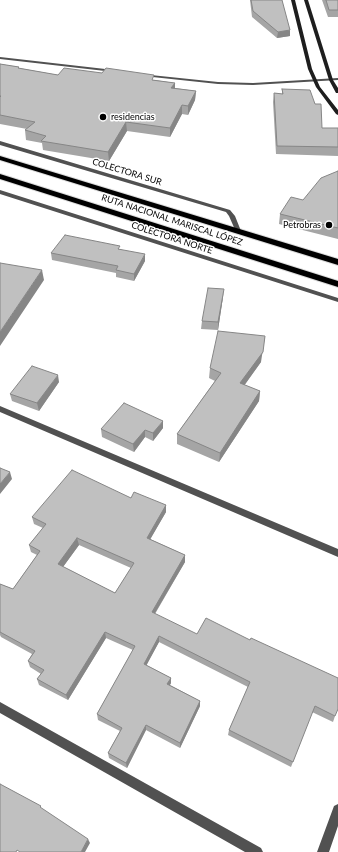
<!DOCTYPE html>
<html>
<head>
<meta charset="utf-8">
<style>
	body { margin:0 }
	canvas { display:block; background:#fff }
</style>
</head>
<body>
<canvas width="338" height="852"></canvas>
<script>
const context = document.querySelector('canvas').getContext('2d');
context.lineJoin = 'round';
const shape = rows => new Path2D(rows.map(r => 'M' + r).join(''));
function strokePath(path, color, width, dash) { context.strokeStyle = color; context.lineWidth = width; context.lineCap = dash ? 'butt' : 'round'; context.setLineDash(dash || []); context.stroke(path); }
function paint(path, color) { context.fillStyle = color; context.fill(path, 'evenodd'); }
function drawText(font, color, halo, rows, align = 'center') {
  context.font = font + ' Lato,sans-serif'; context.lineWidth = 3; context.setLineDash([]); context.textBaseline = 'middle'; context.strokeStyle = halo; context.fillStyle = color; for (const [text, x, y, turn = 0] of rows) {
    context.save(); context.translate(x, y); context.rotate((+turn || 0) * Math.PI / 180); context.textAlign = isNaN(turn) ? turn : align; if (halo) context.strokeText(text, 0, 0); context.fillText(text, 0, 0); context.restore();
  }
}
const minor = shape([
	[0,57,114,70,116,71,114,72,0,59,0,57],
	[141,74,218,82,253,83,338,78,338,80,253,85,218,84,143,76,141,76,141,74],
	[0,141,230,210,235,216,241,231,238,233,236,232,229,216,226,212,0,145,0,141],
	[0,190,338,298,338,302,0,194,0,190],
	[0,406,338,549,338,557,0,412,0,406],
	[0,702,261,848,263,852,245,852,0,713,0,702],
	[338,804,338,826,329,852,317,852,334,806,338,804]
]);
const secondary = shape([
	[291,0,295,0,312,69,320,87,338,110,338,115,336,114,316,87,308,69,291,0],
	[304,0,308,0,333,80,338,88,338,93,336,93,329,80,304,0]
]);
const trunk = shape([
	[0,156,338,259,338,265,0,160,0,156],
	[0,174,338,281,338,287,0,179,0,174]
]);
const wall = shape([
	[250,0,282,0,290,36,277,38,252,17],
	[322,0,338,0,338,18,338,17,328,17],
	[0,64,19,67,19,68,58,75,155,80,175,83,175,88,196,91,195,100,188,115,182,114,170,137,127,131,109,161,43,150,42,143,26,140,25,130,27,129,0,124],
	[282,89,322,128,338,128,338,156,276,154,273,102,274,93,282,94],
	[338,171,338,239,279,224,280,214,303,200],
	[120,249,145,261,134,281,116,277,116,273,52,260,51,253],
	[223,297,218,330,201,329,202,321],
	[261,362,244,385,260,391,259,401,219,462,177,444,177,434,215,381,209,378,210,368],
	[59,382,39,411,12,401,10,394],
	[163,428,153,441,145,437,134,452,102,437,101,429],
	[131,498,166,505,166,512,150,539,185,555,185,562,155,614,335,716,333,722,312,712,291,767,228,735,229,730,248,687,159,642,146,665,171,678,171,683,170,685,200,701,200,706,180,748,146,730,127,768,109,758,108,753,120,731,98,720,97,714,133,650,106,638,68,700,39,685,37,679,41,674,30,667,28,661,32,654,1,637,0,635,0,584,13,589,37,555,31,552,29,545,43,528,34,524,32,517],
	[79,545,131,568,115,593,63,567]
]);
const shadedWall = shape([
	[290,30,290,36,277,38,278,32],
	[175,83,175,92,171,88],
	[196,91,195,100,188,115,188,106],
	[182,105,182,114,170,137,170,128],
	[126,122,127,131,109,161,108,152],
	[145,254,145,261,134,281,134,274],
	[42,270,44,280,0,346,0,332],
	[224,289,223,297,218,330,218,322],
	[265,336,261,362,239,393,240,383],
	[58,375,59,382,39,411,37,403],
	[260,391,259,401,219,462,220,453],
	[163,421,163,428,153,441,153,433],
	[145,430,145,437,134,452,133,444],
	[10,472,12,479,0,494,0,484],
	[166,505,166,512,147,545,147,538],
	[77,538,79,545,60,571,58,564],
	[185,555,185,562,152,618,152,612],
	[105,632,106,638,68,700,66,695],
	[159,636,159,642,144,670,144,664],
	[171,678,171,683,167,690,167,684],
	[200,701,200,706,180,748,180,743],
	[146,725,146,730,127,768,126,763],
	[88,839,90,843,85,852,81,852]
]);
const building = shape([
	[251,0,282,0,290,30,278,32,253,11,251,0],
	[326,0,338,0,338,10,329,10,326,0],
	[0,64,19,67,18,68,58,75,64,68,102,73,106,68,154,75,152,80,175,83,171,88,196,91,188,106,182,105,170,128,126,122,108,152,41,141,46,136,25,130,35,122,0,115,0,97,1,96,0,96,0,64],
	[282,89,310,90,315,104,321,104,322,128,338,128,338,147,277,146,274,93,283,94,282,89],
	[338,171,338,228,280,214,291,197,303,200,321,178,338,171],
	[65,235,120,246,118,249,145,254,134,274,116,270,118,266,51,253,65,235],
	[0,263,42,270,0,332,0,263],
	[208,288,224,289,218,322,202,321,208,288],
	[218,331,265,336,263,352,240,383,260,391,220,453,177,434,221,373,210,368,218,331],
	[32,366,58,375,37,403,10,394,32,366],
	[124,403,163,421,153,433,145,430,133,444,101,429,124,403],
	[0,468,10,472,0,484,0,468],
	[72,470,131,498,134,492,166,505,147,538,185,555,152,612,197,634,206,618,250,640,251,638,338,678,338,709,335,716,315,706,293,762,229,730,250,682,159,636,144,664,171,678,167,684,200,701,180,743,146,725,126,763,108,753,122,728,97,714,135,646,105,632,66,695,37,679,44,670,28,661,35,651,0,632,0,584,13,589,40,551,29,545,46,524,32,517,72,470],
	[77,538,134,563,115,593,58,564,77,538],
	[0,784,41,806,40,807,88,839,81,852,20,852,17,850,16,852,0,852,0,784]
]);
const markers = [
	[103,117,4,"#000"],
	[329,225,4,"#000"]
];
const farPoinames = [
	["residencias",111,117],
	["Petrobras",321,225,"right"]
];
const farStreetnames = [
	["COLECTORA SUR",127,172,17],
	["RUTA NACIONAL MARISCAL LÓPEZ",172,220,18],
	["COLECTORA NORTE",172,238,18]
];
strokePath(trunk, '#dbdbdb', 2);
paint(minor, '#515151');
paint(secondary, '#1e1e1e');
paint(trunk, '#000');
paint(wall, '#a5a5a5');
paint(shadedWall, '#868686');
paint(building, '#c0c0c0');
strokePath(building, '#868686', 1);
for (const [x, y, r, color] of markers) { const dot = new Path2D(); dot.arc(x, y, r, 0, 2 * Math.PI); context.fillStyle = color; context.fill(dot); strokePath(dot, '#fff', 1.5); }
drawText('9px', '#000', '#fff', farPoinames, 'left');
drawText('9px', '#000', '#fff', farStreetnames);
</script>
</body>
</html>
